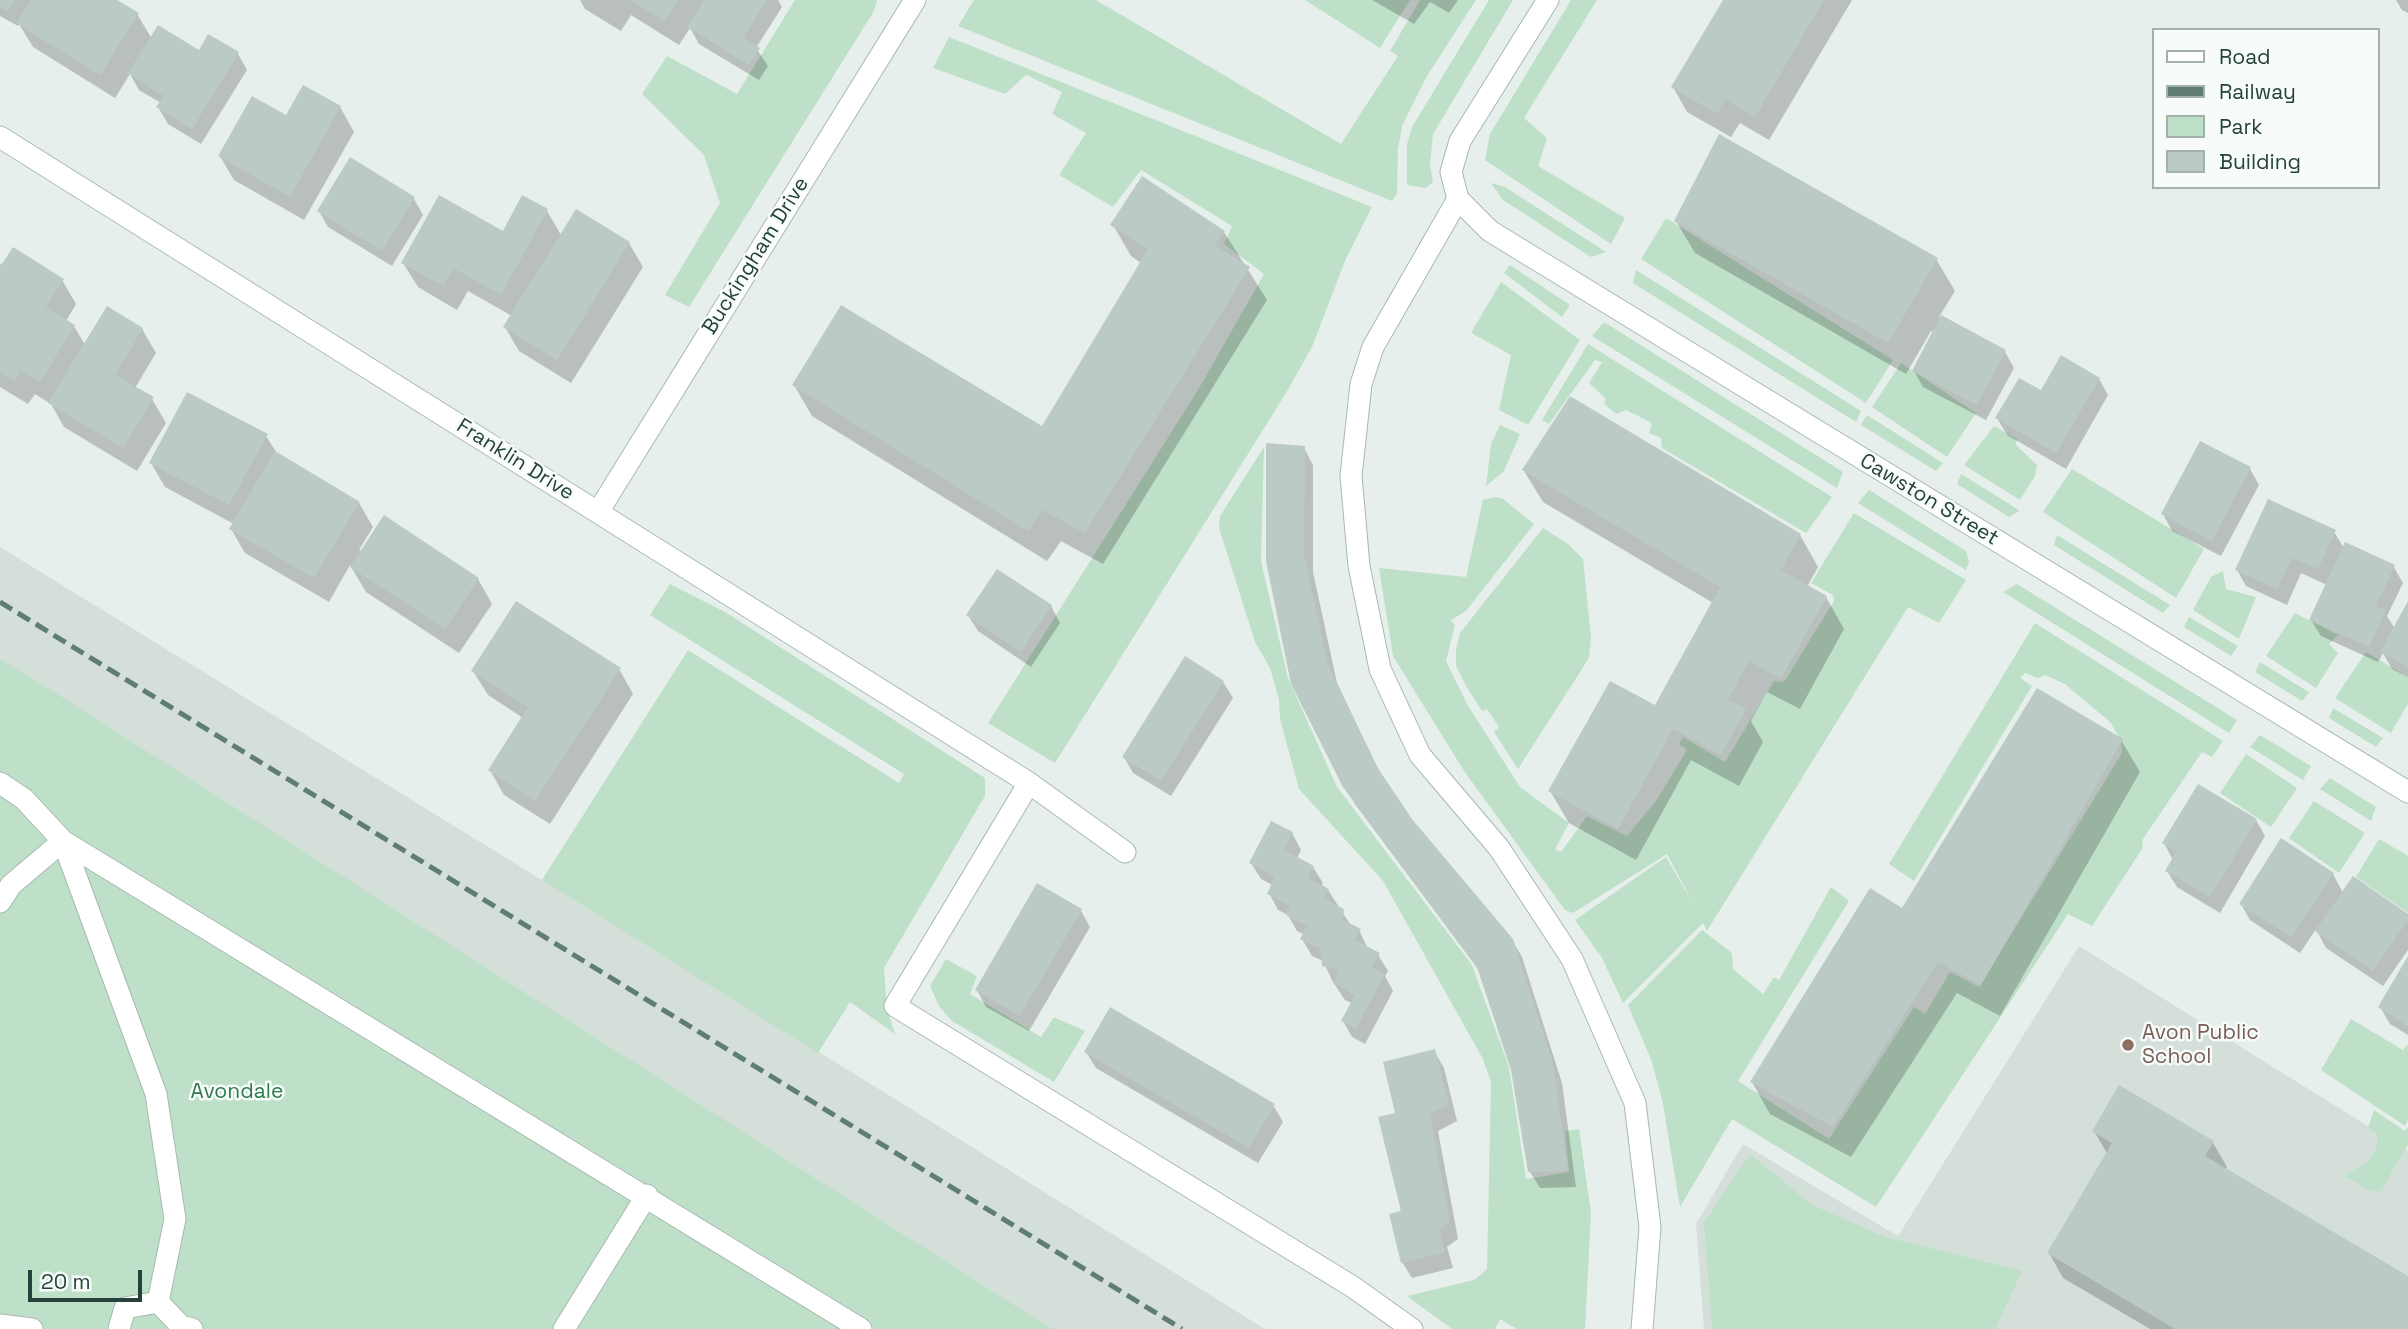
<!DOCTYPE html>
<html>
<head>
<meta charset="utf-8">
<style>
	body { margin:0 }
	#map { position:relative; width:2408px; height:1329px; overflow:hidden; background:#e6efeb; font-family:"Space Grotesk",sans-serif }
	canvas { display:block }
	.legend { position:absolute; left:2152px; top:28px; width:228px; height:161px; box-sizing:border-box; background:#f7fbf9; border:2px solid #a3b1ad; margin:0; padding:9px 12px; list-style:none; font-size:21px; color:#24423a }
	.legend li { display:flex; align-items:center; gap:14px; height:35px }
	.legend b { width:35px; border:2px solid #a3b1ad }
	.scale { position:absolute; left:28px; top:1270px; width:114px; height:32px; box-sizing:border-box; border:4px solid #24423a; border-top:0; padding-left:9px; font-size:21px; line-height:24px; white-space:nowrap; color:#24423a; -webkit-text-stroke:5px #f7fbf9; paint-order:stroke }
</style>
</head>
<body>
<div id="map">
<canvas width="2408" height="1329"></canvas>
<ul class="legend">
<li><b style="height:9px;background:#fff"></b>Road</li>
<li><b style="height:9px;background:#5f7d75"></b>Railway</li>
<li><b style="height:19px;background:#bfe0c8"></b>Park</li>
<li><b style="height:19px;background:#bbcac4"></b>Building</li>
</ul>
<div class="scale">20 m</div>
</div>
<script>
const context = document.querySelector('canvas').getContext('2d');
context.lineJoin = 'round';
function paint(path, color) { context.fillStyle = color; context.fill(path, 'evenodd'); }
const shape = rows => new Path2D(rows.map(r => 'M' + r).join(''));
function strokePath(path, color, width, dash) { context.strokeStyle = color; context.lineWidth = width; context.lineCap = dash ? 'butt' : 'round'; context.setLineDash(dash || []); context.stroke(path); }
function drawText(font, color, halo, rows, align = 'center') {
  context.font = font + ' "Space Grotesk",sans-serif'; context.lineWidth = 5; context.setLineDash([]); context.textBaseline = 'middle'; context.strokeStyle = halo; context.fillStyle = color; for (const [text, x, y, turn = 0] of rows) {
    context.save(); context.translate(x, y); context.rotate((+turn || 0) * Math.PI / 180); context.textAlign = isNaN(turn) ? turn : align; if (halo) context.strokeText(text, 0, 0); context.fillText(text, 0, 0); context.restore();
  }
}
const built = shape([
	[0,547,542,880,1265,1329,1052,1329,0,659],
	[2079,946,2408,1151,2408,1329,1704,1329,1696,1224,1743,1144,1898,1236]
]);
const green = shape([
	[795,0,877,0,874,11,689,307,665,295,720,203,704,155,642,94,667,56,737,94],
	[974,0,1096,0,1341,144,1398,56,1390,51,1420,0,1476,0,1427,76,1402,126,1398,149,1397,194,1392,201,958,26],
	[1305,0,1410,0,1380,48],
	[1489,0,1513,0,1433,134,1430,166,1433,182,1426,188,1407,185,1407,144,1412,127],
	[1571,0,1597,0,1524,118,1547,138,1538,166,1625,218,1611,244,1485,160,1490,134],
	[949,37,1372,207,1345,261,1312,347,1286,393,1055,763,988,723,1198,390,1264,274,1224,244,1232,226,1141,170,1113,207,1059,175,1086,133,1052,114,1062,92,1026,75,1005,94,933,68],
	[1491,183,1505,187,1606,252,1591,257,1503,200],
	[1666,218,1893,360,1866,403,1641,259],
	[1510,265,1570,305,1562,317,1504,273],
	[1636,270,1861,411,1856,422,1633,283],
	[1501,282,1580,340,1528,425,1499,410,1511,355,1471,333],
	[1604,322,1843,472,1837,488,1592,336],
	[1588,344,1832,497,1806,533,1662,448,1661,438,1649,433,1652,423,1626,410,1616,414,1604,404,1606,399,1589,383,1602,362,1595,360,1549,424,1542,420],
	[1901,363,1976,413,1947,457,1872,407],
	[1867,415,1943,463,1936,471,1861,425],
	[1500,425,1520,434,1504,471,1486,486,1491,444],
	[1994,426,2017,439,2016,445,2037,465,2035,476,2020,500,1964,465],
	[1264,447,1261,561,1288,678,1337,787,1472,965,1509,1067,1526,1179,1569,1172,1565,1131,1579,1129,1591,1213,1585,1329,1517,1329,1500,1319,1495,1329,1452,1329,1407,1296,1474,1280,1487,1269,1491,1082,1483,1059,1383,881,1299,789,1280,719,1279,699,1270,668,1255,642,1219,528,1220,516],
	[2072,469,2204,549,2176,598,2043,512],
	[1961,474,2019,510,2019,511,2009,517,1957,484],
	[1869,490,1966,551,1969,561,1966,570,1858,503],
	[1495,497,1503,499,1534,524,1466,611,1451,620,1455,625,1446,661,1467,704,1520,787,1569,823,1555,849,1561,852,1587,816,1627,836,1656,801,1687,750,1679,744,1683,737,1725,762,1774,681,1784,682,1834,601,1833,595,1811,583,1854,513,1966,580,1939,623,1908,607,1707,931,1703,923,1623,1003,1602,958,1575,920,1666,857,1694,905,1667,854,1573,913,1565,910,1464,771,1393,656,1379,568,1466,577,1483,500],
	[1543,528,1568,544,1583,559,1591,637,1589,658,1518,769,1494,732,1499,727,1487,709,1482,711,1466,686,1456,666,1456,650,1460,633],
	[2057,535,2170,605,2163,613,2054,545],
	[2223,571,2226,589,2256,597,2239,639,2193,610,2211,577],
	[670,584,725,612,985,778,985,796,884,968,887,1009,895,1034,850,1002,818,1053,542,880,688,650,899,783,904,774,650,615],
	[2017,584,2237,720,2229,733,2003,592],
	[2295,613,2338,635,2329,644,2338,653,2316,688,2266,656],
	[2189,617,2238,646,2231,656,2184,627],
	[2035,623,2223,741,2212,757,2202,752,2143,839,2142,849,2092,926,2068,914,1876,1207,1732,1119,1680,1207,1663,1104,1652,1062,1628,1005,1702,930,1732,953,1733,969,1763,994,1774,977,1779,980,1831,887,1849,901,1738,1081,1829,1139,1914,1007,1925,1014,1950,972,1979,987,2122,753,2121,742,2111,723,2065,684,2045,675,2038,678,2025,673,2020,678,2032,686,1914,881,1889,864],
	[2366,652,2408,677,2408,704,2391,733,2335,698],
	[0,659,32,678,1052,1329,0,1329],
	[2260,662,2309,692,2302,701,2255,672],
	[2333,708,2383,738,2376,747,2329,718],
	[2260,735,2311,766,2303,780,2250,747],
	[2246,754,2297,788,2271,827,2220,793],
	[2330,778,2376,807,2371,821,2320,789],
	[2314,801,2365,833,2339,873,2289,838],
	[2379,839,2408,856,2408,913,2356,877],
	[946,959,977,976,970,994,1041,1037,1054,1017,1085,1031,1054,1082,952,1021,939,1006,930,986],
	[2351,1019,2403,1050,2408,1044,2408,1120,2405,1126,2321,1070],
	[2374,1110,2405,1131,2408,1127,2408,1145,2381,1190,2373,1192,2344,1176,2368,1162,2377,1147,2377,1134,2368,1128],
	[1750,1154,1812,1205,1885,1237,2022,1271,1995,1329,1712,1329,1704,1223]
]);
const shadow = shape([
	[0,0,114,0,137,14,152,39,199,52,238,54,247,70,201,144,168,124,158,107,161,103,139,90,130,74,115,98,33,47,19,24,18,26,0,16],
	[580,0,778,0,782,7,756,48,768,66,759,80,699,44,690,28,679,45,631,15,621,31,585,9],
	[1372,0,1458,0,1449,13,1430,2,1414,24],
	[1725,0,1852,0,1769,140,1740,123,1731,137,1687,112,1673,87],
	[2396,0,2408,0,2408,13,2402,10],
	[340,107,354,132,304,220,234,180,220,156,287,118],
	[523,198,547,211,561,235,629,243,643,267,571,383,519,351,505,327,512,316,468,291,457,310,418,287,403,263,503,233],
	[414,199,423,215,392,266,328,227,319,211],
	[1676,221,1936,259,1955,291,1939,317,2005,352,2014,368,1986,420,1923,387,1914,371,1934,332,1931,331,1906,374,1695,253],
	[1113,225,1224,232,1267,300,1103,564,1061,541,1047,561,812,416,794,385,1042,428,1141,263,1131,256],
	[0,263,2,267,62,280,76,304,66,321,74,326,85,345,142,329,156,353,135,388,152,399,166,423,137,471,64,427,51,404,35,394,28,404,0,387],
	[2099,379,2108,395,2066,469,2007,435,1997,418],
	[266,436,278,455,359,503,373,527,359,550,478,579,492,604,459,653,366,592,350,565,329,602,245,553,231,529,234,524,165,487,151,463],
	[1304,448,1313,465,1313,572,1337,683,1382,777,1410,820,1512,940,1522,957,1562,1083,1576,1187,1540,1188,1530,1172,1513,1070,1481,973,1355,804,1293,683],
	[2250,469,2259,485,2221,556,2172,531,2163,514],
	[1524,471,1800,535,1818,567,1807,587,1826,597,1844,629,1800,709,1767,692,1751,721,1763,742,1739,786,1691,760,1636,860,1569,823,1550,791,1656,707,1713,603,1543,502],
	[2334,532,2344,548,2393,566,2403,583,2387,616,2395,629,2408,604,2408,677,2392,669,2383,653,2378,662,2321,636,2311,620,2327,585,2301,573,2287,605,2246,586,2237,570],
	[1051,606,1060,623,1031,667,978,631,968,615],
	[619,669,633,694,550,824,504,795,490,770,523,718,488,695,473,671],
	[1223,682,1233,698,1171,796,1133,773,1124,757],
	[2121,740,2140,772,2000,1016,1957,993,1851,1157,1770,1114,1752,1082,1903,910],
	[2256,820,2265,836,2220,913,2177,887,2167,871,2173,860,2164,843],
	[1292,833,1301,850,1297,858,1313,867,1323,883,1321,887,1328,890,1352,927,1359,930,1368,949,1378,955,1388,971,1385,976,1393,991,1365,1044,1352,1037,1343,1021,1352,1003,1345,1000,1333,982,1323,961,1312,956,1302,939,1305,935,1297,931,1288,915,1278,910,1269,893,1272,885,1261,879,1251,863],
	[2333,874,2343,893,2408,916,2408,950,2383,986,2326,948,2316,929,2300,953,2250,920,2241,904],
	[1081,911,1090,927,1029,1031,986,1007,977,990],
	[2408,960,2408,1035,2390,1024,2380,1007],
	[1434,1051,1444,1068,1457,1121,1438,1131,1458,1239,1447,1247,1453,1268,1412,1278,1402,1262,1398,1114],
	[1086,1052,1273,1105,1283,1122,1258,1163,1096,1068],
	[2094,1131,2213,1143,2227,1167,2225,1170,2408,1278,2408,1329,2150,1329,2063,1278,2049,1253,2108,1155]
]);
const building = shape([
	[0,0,15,0,8,11,0,7],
	[31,0,117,0,139,13,100,75,16,23],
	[630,0,678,0,665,21],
	[704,0,767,0,743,38,760,48,749,65,687,27],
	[1723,0,1824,0,1755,117,1725,99,1717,114,1671,87],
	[158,25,199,50,208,34,239,52,192,129,156,107,164,96,128,73],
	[303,85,341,106,290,197,218,156,252,96,286,115],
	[1719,134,1938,258,1888,343,1674,221],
	[350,157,415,197,382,251,317,211],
	[1142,176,1225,231,1214,245,1250,267,1085,533,1042,510,1028,531,792,385,841,305,1042,426,1148,249,1110,225],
	[439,195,503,231,522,195,548,209,501,295,453,268,443,286,401,263],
	[576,209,630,242,557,360,503,327],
	[13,247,64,279,46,307,75,325,40,382,21,371,14,381,0,372,0,267],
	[107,306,143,328,115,375,154,397,123,448,48,403],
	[1941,315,2006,350,1977,405,1912,371],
	[2061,355,2100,378,2056,453,1995,418,2019,378,2041,390],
	[187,392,268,434,229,505,149,463],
	[1570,396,1801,534,1781,570,1827,596,1781,679,1749,661,1728,699,1746,709,1721,755,1673,729,1618,829,1548,791,1610,681,1655,705,1720,587,1522,470],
	[2200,441,2251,467,2212,541,2161,514],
	[1266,443,1305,446,1304,554,1328,665,1377,767,1412,819,1513,939,1553,1064,1568,1171,1528,1172,1511,1070,1477,967,1343,787,1291,684,1266,561],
	[275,451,360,502,314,578,229,529],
	[2268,499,2336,530,2318,569,2292,558,2277,589,2235,570],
	[384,515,479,578,445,629,350,567],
	[2345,542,2395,565,2376,606,2386,610,2369,647,2309,620],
	[997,569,1052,605,1021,652,966,615],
	[516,601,621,668,535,801,488,770,528,707,471,671],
	[2408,601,2408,667,2380,652],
	[1185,656,1224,681,1161,781,1122,757],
	[2037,688,2123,739,1981,985,1938,962,1833,1127,1750,1082,1870,888,1902,908],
	[2198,784,2257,819,2210,897,2165,871,2176,852,2162,843],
	[1271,821,1293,832,1284,850,1314,866,1308,878,1329,889,1324,899,1344,909,1343,920,1361,929,1355,940,1380,953,1372,967,1385,974,1356,1029,1341,1021,1355,995,1334,983,1338,970,1322,966,1321,949,1300,939,1307,926,1286,915,1290,906,1267,894,1275,876,1249,863],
	[2281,838,2334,873,2291,937,2239,904],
	[2353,876,2408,914,2408,920,2373,971,2315,931],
	[1037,883,1082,909,1020,1016,975,990],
	[2408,956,2408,1026,2378,1007],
	[1110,1007,1275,1104,1249,1148,1084,1052],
	[1435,1049,1449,1104,1430,1114,1450,1222,1439,1230,1445,1252,1401,1263,1389,1214,1401,1211,1378,1117,1395,1113,1383,1062],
	[2119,1085,2214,1141,2205,1156,2408,1276,2408,1329,2175,1329,2047,1253,2112,1143,2092,1131]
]);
const lane = shape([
	[1458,199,1373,347,1361,384,1351,476,1359,566,1380,669,1420,755,1499,848,1572,959,1635,1103,1650,1227,1642,1329],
	[0,783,24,799,63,841,861,1329],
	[1125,852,1029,783,895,1006,1353,1287,1412,1329],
	[0,902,11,885,63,841,156,1094,175,1219,158,1302],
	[0,1325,32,1329],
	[119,1329,125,1308,158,1302,181,1326,192,1329],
	[564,1329,647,1195]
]);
const street = shape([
	[1548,0,1460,141,1451,172,1458,199,1490,231,2408,792],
	[0,137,1029,783],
	[598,512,915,0]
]);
const rail = shape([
	[0,602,1182,1329]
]);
const markers = [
	[2128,1045,7,"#8d6e63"]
];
const streetNames = [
	["Buckingham Drive",756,256,-58],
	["Franklin Drive",515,460,32],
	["Cawston Street",1929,500,31]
];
const educationNames = [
	["Avon Public",2142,1033],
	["School",2142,1057]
];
const parkNames = [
	["Avondale",237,1092]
];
paint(built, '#d4dfda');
paint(green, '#bfe0c8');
paint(shadow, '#0003');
paint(building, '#bbcac4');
strokePath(lane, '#a8b8b2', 23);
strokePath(street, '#a8b8b2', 23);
strokePath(lane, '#fff', 21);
strokePath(street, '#fff', 21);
strokePath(rail, '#5f7d75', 5, [14, 7]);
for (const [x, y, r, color] of markers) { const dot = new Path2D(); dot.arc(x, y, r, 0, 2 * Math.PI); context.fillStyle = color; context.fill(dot); strokePath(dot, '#f7fbf9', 2.5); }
drawText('21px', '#24423a', '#f7fbf9', streetNames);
drawText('21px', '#785e54', '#f7fbf9', educationNames, 'left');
drawText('21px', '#2d7a4b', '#f7fbf9', parkNames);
</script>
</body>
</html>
